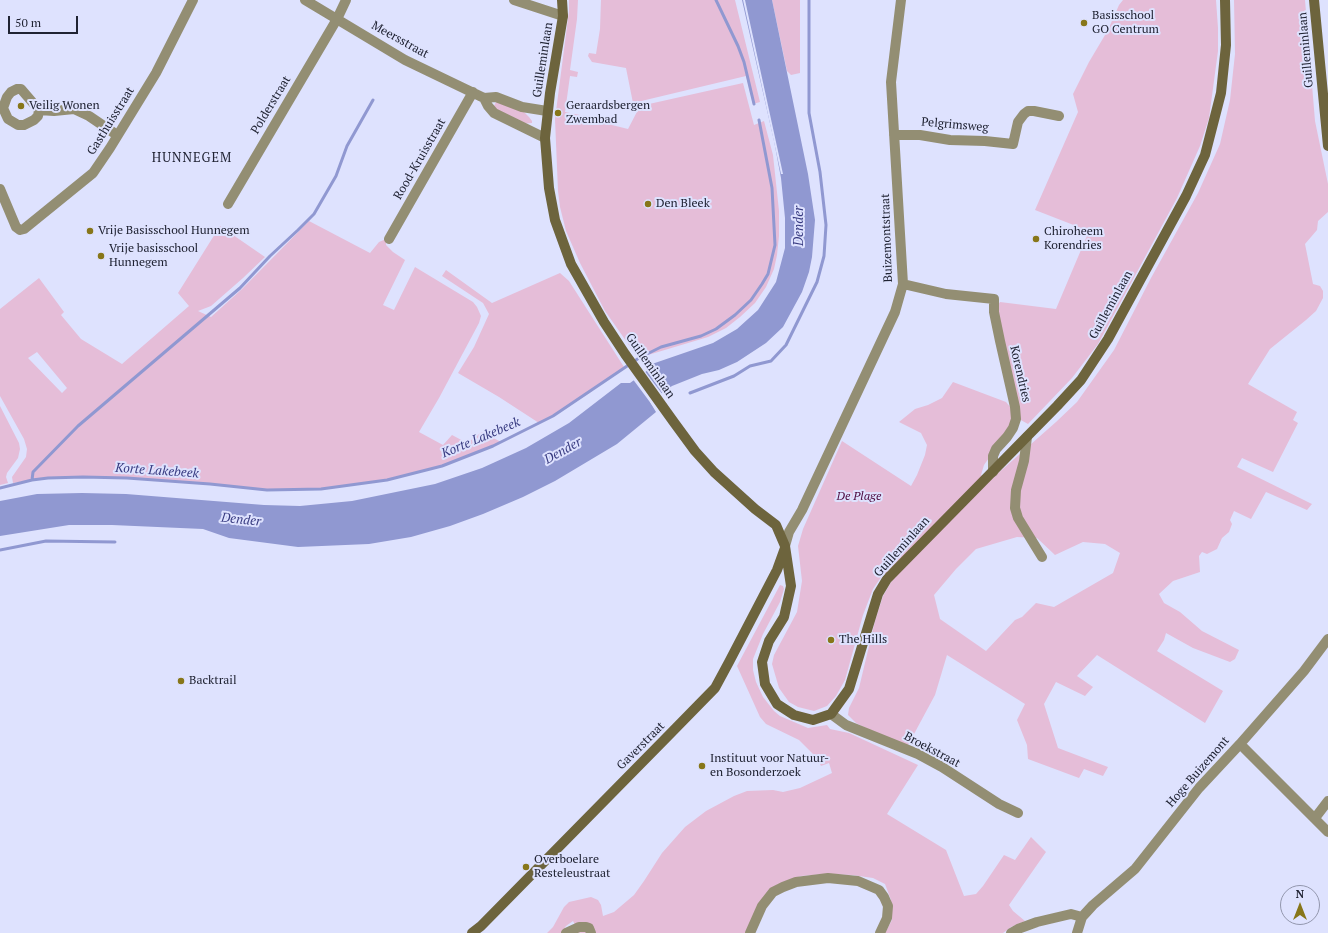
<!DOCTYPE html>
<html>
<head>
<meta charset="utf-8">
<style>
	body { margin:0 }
	#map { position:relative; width:1328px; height:933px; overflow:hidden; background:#dee2fe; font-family:"PT Serif",serif }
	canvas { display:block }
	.north { position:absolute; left:1280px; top:885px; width:40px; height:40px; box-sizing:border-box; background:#dee2fe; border:1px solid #9296ad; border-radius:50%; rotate:0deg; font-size:11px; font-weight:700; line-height:16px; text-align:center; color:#202333 }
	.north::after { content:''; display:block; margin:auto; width:14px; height:18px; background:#877619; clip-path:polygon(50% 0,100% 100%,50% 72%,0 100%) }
	.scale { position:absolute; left:8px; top:16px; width:70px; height:18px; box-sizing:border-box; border:2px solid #202333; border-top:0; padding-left:5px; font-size:12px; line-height:14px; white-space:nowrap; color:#202333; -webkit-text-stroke:3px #dee2fe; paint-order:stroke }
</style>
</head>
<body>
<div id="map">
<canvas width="1328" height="933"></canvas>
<div class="north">N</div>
<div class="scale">50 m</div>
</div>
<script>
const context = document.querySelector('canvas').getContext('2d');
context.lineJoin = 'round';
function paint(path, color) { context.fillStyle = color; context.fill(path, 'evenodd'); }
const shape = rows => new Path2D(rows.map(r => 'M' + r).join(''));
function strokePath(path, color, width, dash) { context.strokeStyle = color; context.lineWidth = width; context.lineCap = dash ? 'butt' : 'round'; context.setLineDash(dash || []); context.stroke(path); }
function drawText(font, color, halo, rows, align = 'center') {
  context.font = font + ' "PT Serif",serif'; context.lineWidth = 4; context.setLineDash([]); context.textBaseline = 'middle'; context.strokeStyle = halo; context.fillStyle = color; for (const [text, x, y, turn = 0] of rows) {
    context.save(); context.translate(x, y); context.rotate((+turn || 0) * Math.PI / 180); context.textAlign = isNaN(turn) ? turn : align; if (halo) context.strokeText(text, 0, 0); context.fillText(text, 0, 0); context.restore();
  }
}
const green = shape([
	[569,0,583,0,578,0,577,19,570,70,578,72,577,77,570,76,565,112,590,117,601,120,608,124,628,129,640,106,743,83,754,125,764,121,773,155,779,211,779,236,777,255,774,269,766,287,755,303,740,317,726,328,708,337,638,358,605,311,580,263,566,231,560,207,558,191,555,119,569,11],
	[601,0,735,0,760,102,753,104,746,76,633,103,626,68,592,62,588,56,589,53,596,54,600,29],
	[772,0,800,0,800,73,791,75,787,71],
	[1123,0,1216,0,1218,28,1218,51,1209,118,1200,146,1177,198,1098,344,1072,378,1028,424,1019,419,997,311,998,305,1000,302,1056,309,1089,231,1035,210,1078,112,1073,94,1089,62,1108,30,1119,5],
	[1234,0,1305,0,1315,121,1328,184,1328,212,1318,221,1317,230,1305,244,1313,284,1320,286,1323,291,1323,298,1316,311,1306,320,1270,349,1248,384,1297,412,1293,420,1298,423,1273,472,1242,458,1237,467,1312,504,1307,510,1266,492,1251,519,1234,511,1230,520,1232,524,1229,532,1222,538,1217,549,1207,554,1202,552,1199,556,1200,572,1173,581,1159,594,1164,603,1180,612,1202,631,1239,650,1235,659,1230,662,1193,648,1166,633,1164,640,1157,651,1223,691,1205,723,1097,655,1077,676,1093,687,1085,696,1056,682,1044,704,1058,748,1108,767,1103,776,1084,769,1079,778,1028,759,1027,745,1017,720,1025,704,947,655,935,695,907,747,879,735,856,723,848,715,849,708,859,688,875,621,883,596,894,577,884,573,873,589,863,615,845,680,836,696,827,706,814,711,798,707,789,702,779,688,772,664,774,655,797,612,802,581,798,546,803,529,842,441,911,486,917,475,925,455,927,445,921,433,899,422,915,409,928,405,942,398,953,382,1006,402,1011,408,1013,418,1010,428,984,465,981,475,987,483,1056,422,1077,402,1114,350,1151,278,1198,193,1220,144,1230,100,1235,54],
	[1017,537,1037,538,1055,555,1083,542,1105,544,1120,553,1113,573,1054,607,1036,603,1022,617,1015,620,986,651,940,619,934,595,956,569,976,549],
	[496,102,523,111,529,117,532,121,532,123,520,124,496,109,494,106],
	[309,221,370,253,379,242,386,239,386,245,393,252,405,260,383,305,394,310,415,267,473,302,477,307,481,316,479,323,439,398,419,432,443,445,452,435,467,443,482,432,501,442,442,466,387,480,321,489,267,490,210,484,127,478,48,478,13,483,12,477,26,457,27,449,24,439,0,396,0,309,39,278,64,312,61,315,81,339,122,364,189,306,178,293,220,226,265,257,243,278,211,306,198,311,211,317,242,289],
	[37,352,67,388,62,393,28,358],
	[446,270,492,303,560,273,569,281,624,367,588,394,553,416,539,423,499,397,458,373,474,347,489,314,483,303,442,276],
	[0,406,19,443,20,449,18,458,7,473,6,477,8,483,0,485],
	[780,585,783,586,784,589,780,602,763,634,753,659,753,670,756,682,763,697,774,711,780,716,808,728,827,725,830,729,849,733,918,765,887,814,946,850,964,896,976,894,983,886,1004,855,1015,860,1031,837,1046,852,1009,905,1013,911,1025,921,1011,927,1003,933,885,933,892,920,891,900,885,884,873,878,852,875,825,874,801,876,777,885,746,933,577,933,578,930,573,921,566,926,561,933,547,933,553,927,564,907,569,902,591,897,598,900,601,905,603,916,614,912,634,895,644,881,662,853,685,827,706,811,734,796,747,791,773,790,783,792,800,788,832,773,829,763,821,766,817,758,799,740,766,724,760,717,737,666]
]);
const water = shape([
	[742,0,772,0,808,174,815,220,812,257,809,272,802,292,783,327,766,343,737,362,719,370,702,374,672,386,650,402,656,412,617,444,555,481,523,497,483,514,450,526,411,537,369,544,298,547,229,538,203,529,112,525,69,525,0,536,0,501,37,494,82,493,126,494,264,505,300,506,352,501,435,484,482,468,526,448,569,423,621,383,630,383,648,370,652,364,713,343,737,329,758,310,776,282,785,248,785,218,781,178,774,141]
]);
const pier = shape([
	[743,0,745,0,783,174,781,174],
	[644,370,663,395,652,403,658,411,658,413,632,378]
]);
const stream = shape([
	[716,0,738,46,744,62,754,104],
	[690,393,734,376,750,366,771,361,786,345,817,282,824,256,826,225,820,172,809,113,809,0],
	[32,480,33,472,78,426,240,288,270,256,298,230,314,214,336,176,347,146,373,100],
	[0,488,32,480,48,478,83,477,127,478,210,484,267,490,321,489,387,480,442,466,493,446,553,416,639,358,661,347,701,336,716,329,735,315,751,300,762,284,768,274,775,245,772,188,759,120],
	[0,550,46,541,115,542]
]);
const street = shape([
	[305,0,405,60,484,98,496,97,522,107,547,111],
	[514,0,563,16],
	[17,89,21,89,39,110,38,116,34,120,24,125,18,125,8,119,3,108,7,97,11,92,17,89],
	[484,98,488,106,494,113,545,138],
	[39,110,54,111,74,109,89,116,117,135],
	[894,135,920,135,950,140,985,141,1013,144,1018,122,1024,114,1028,111,1034,111,1059,116],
	[0,189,16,227,20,230,24,229,93,173,110,148,156,73,193,0],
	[228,204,337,19,346,0],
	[389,239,473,92],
	[903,284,946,294,994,299,994,312,1000,341,1015,407,1016,419,1013,428,1007,437,996,449,993,456,993,472],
	[1027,437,1024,461,1016,490,1015,508,1018,518,1042,557],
	[785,546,789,532,802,510,895,312,903,284,891,82,901,0],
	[831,714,846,725,918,754,942,767,999,804,1018,813],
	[1240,744,1328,832],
	[1315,818,1328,801],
	[566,933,579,927,586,927,589,928,591,933],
	[750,933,762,906,773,892,783,887,796,882,828,878,858,881,879,890,884,897,888,906,887,918,880,933],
	[1011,933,1018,929,1037,922,1071,914,1082,917],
	[1077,933,1082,917,1093,905,1135,869,1199,788,1240,744,1304,671,1328,639]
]);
const secondary = shape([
	[562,0,563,16,550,93,545,138,549,188,555,220,571,264,604,322,625,354,673,421,695,451,714,472,755,509,776,525,785,546,791,586,784,617,769,641,762,662,765,684,777,704,794,715,813,720,831,714,849,689,878,594,887,579,1057,406,1081,380,1108,339,1186,196,1205,155,1221,93,1226,45,1225,0],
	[1314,0,1328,146],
	[472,933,481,926,669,735,715,688,729,662,777,570,785,548]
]);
const markers = [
	[1084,23,4,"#877619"],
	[21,106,4,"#877619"],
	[558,113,4,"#877619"],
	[648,204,4,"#877619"],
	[90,231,4,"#877619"],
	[1036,239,4,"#877619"],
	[101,256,4,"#877619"],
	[831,640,4,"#877619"],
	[181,681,4,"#877619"],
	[702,766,4,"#877619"],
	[526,867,4,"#877619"]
];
const poiNames = [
	["Basisschool",1092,16],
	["GO Centrum",1092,30],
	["Veilig Wonen",29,106],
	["Geraardsbergen",566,106],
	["Zwembad",566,120],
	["Den Bleek",656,204],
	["Vrije Basisschool Hunnegem",98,231],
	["Chiroheem",1044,232],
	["Korendries",1044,246],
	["Vrije basisschool",109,249],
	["Hunnegem",109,263],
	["The Hills",839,640],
	["Backtrail",189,681],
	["Instituut voor Natuur-",710,759],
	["en Bosonderzoek",710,773],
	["Overboelare",534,860],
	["Resteleustraat",534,874]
];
const streetNames = [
	["Meersstraat",400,40,29],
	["Guilleminlaan",1306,50,-95],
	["Guilleminlaan",543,60,-81],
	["Polderstraat",271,105,-59],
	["Gasthuisstraat",111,121,-58],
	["Pelgrimsweg",955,125,5],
	["Rood-Kruisstraat",420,159,-60],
	["Buizemontstraat",887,238,-92],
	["Guilleminlaan",1111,305,-61],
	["Guilleminlaan",650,366,55],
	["Korendries",1020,374,77],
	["Guilleminlaan",902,547,-48],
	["Gaverstraat",641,746,-45],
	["Broekstraat",932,750,28],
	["Hoge Buizemont",1198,772,-49]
];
const parkNames = [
	["De Plage",859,497]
];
const neighbourhoodNames = [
	["HUNNEGEM",192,158]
];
const waterNames = [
	["Dender",799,226,-90],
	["Korte Lakebeek",481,438,-23],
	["Dender",563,451,-29],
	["Korte Lakebeek",157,471,4],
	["Dender",241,520,6]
];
paint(green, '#e5bdd8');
paint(water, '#9098d1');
paint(pier, '#dee2fe');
strokePath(stream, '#9098d1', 3);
strokePath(street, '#938e73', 10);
strokePath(secondary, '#6d643d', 10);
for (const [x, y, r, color] of markers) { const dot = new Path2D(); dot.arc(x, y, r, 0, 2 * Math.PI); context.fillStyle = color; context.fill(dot); strokePath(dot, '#dee2fe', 1.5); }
drawText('12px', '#202333', '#dee2fe', poiNames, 'left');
drawText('12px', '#202333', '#dee2fe', streetNames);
drawText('italic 12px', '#4d0a3f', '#dee2fe', parkNames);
context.letterSpacing = '1px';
drawText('13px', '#202333', '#dee2fe', neighbourhoodNames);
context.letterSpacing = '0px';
drawText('italic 13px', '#383b81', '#dee2fe', waterNames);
</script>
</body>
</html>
